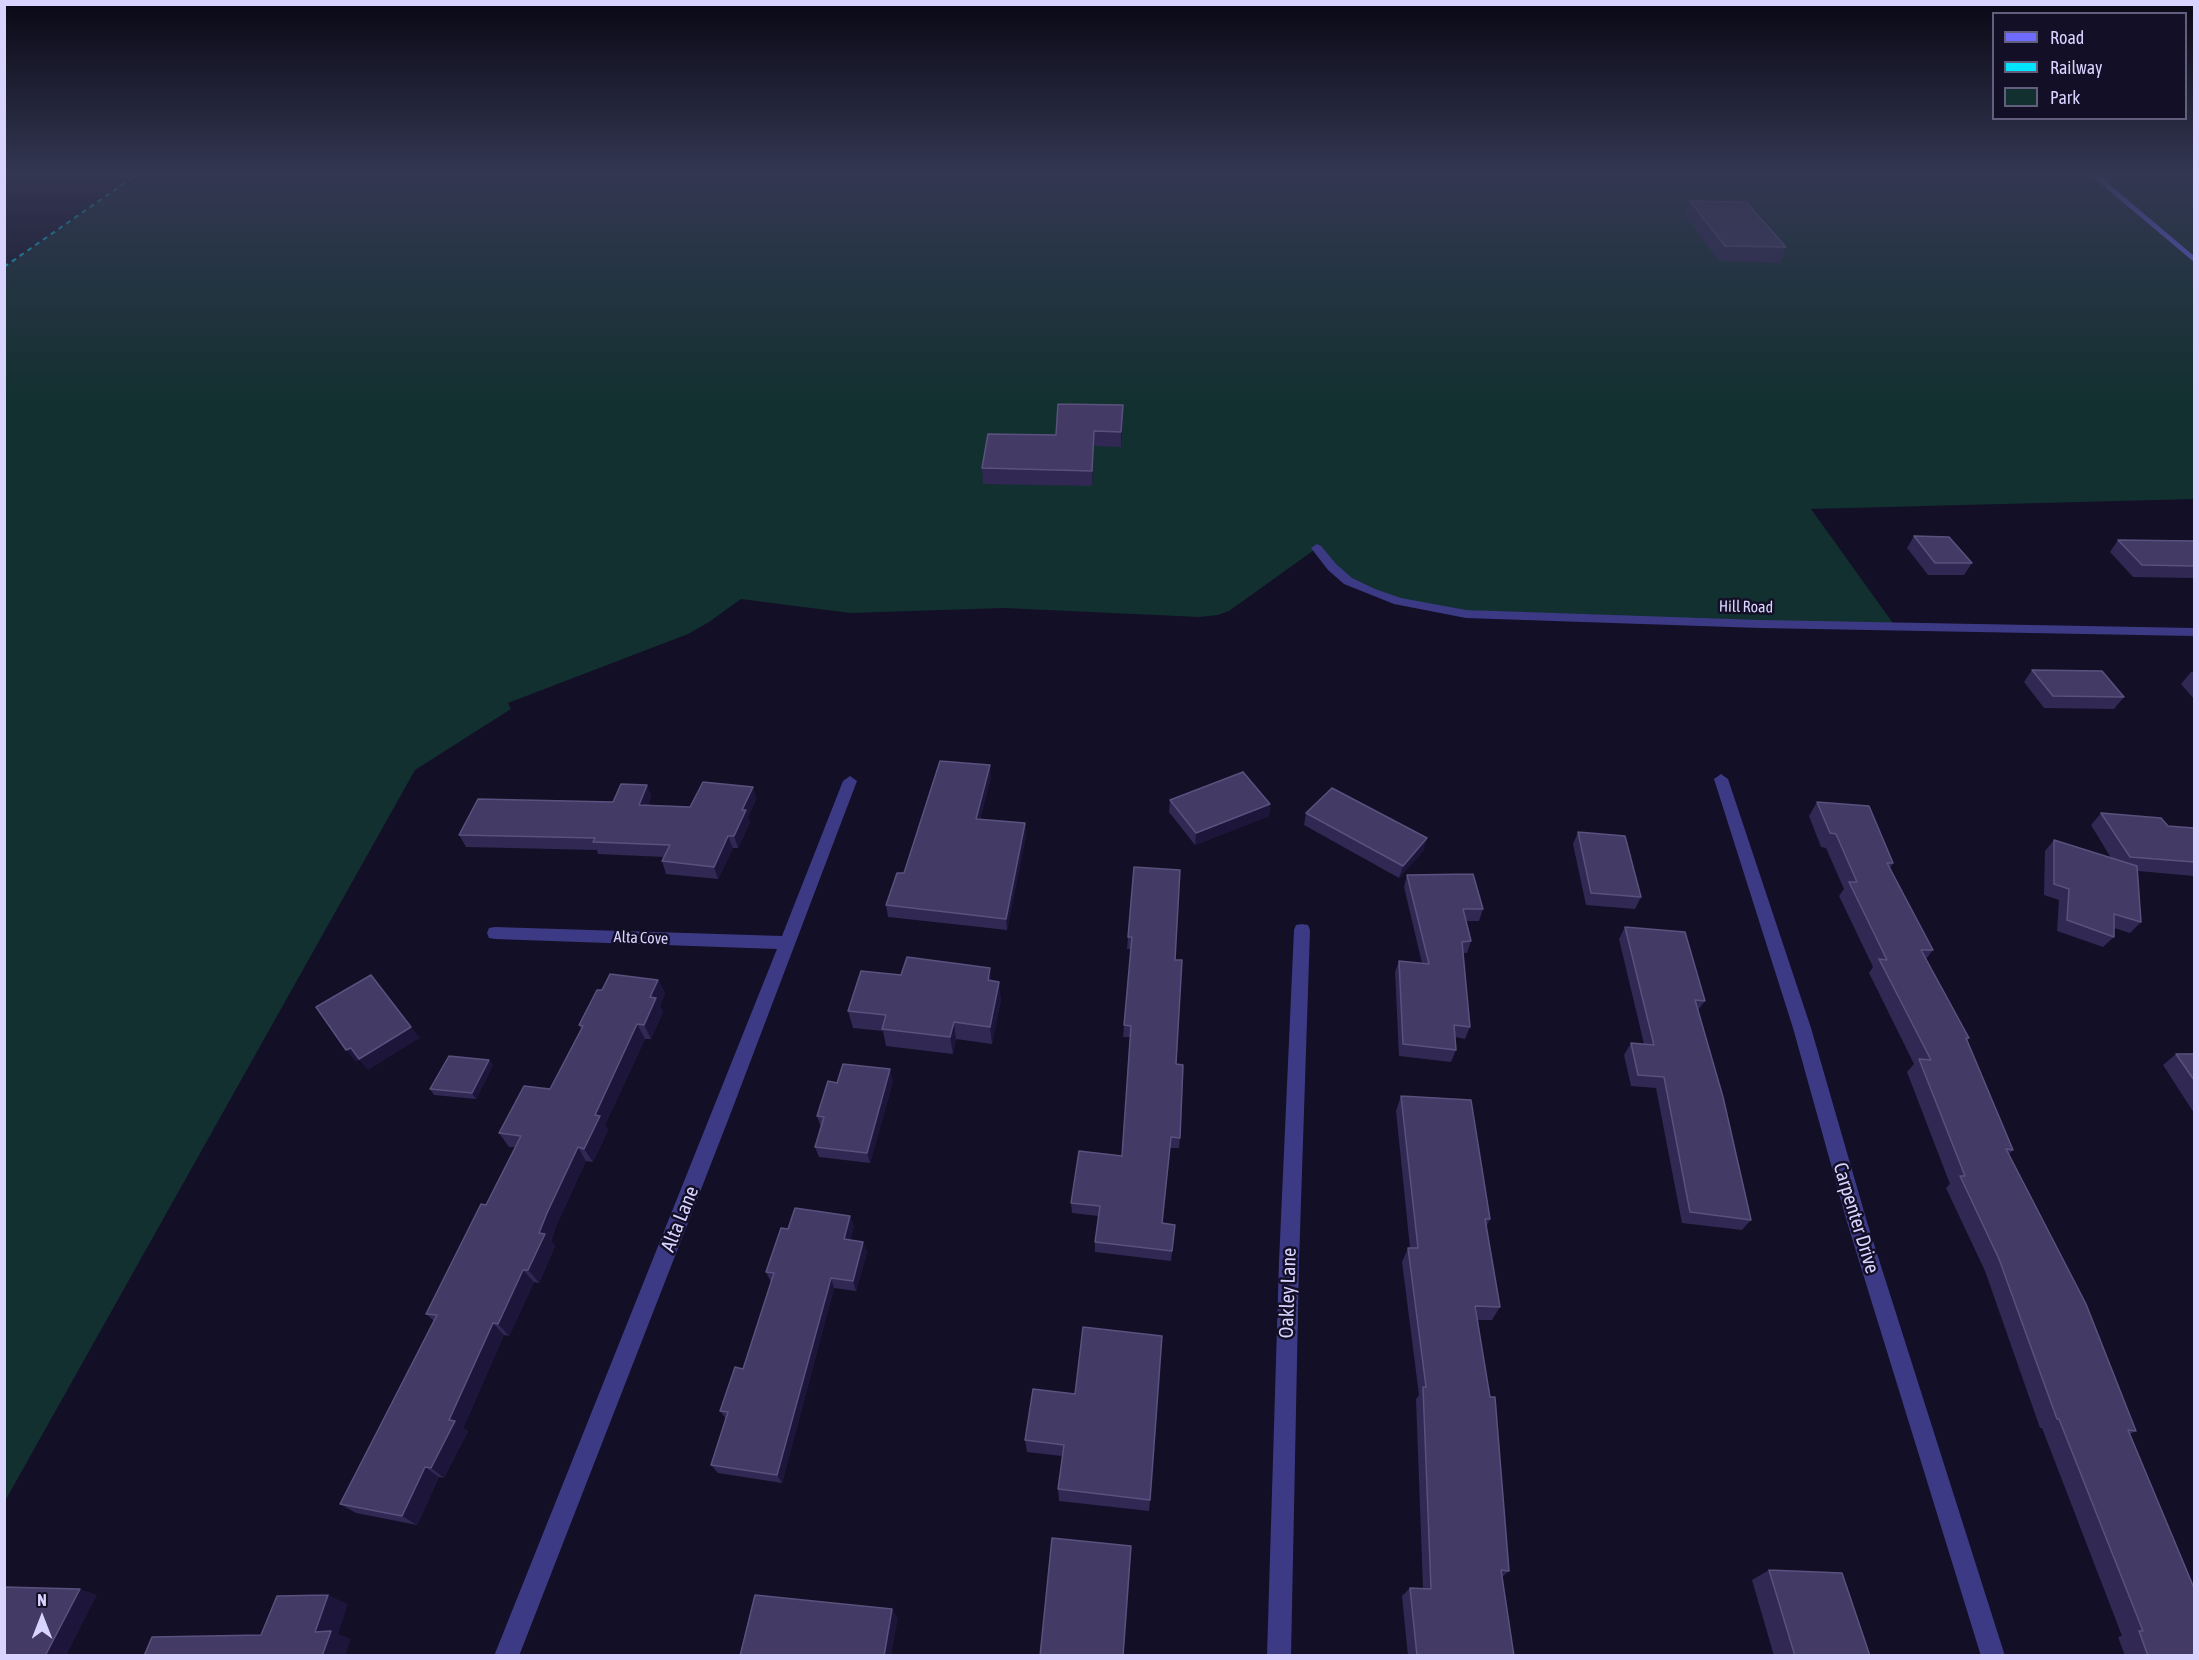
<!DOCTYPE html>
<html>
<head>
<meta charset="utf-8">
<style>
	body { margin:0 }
	#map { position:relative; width:2199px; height:1660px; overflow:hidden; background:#130f26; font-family:"Asap Condensed",sans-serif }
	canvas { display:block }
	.frame { position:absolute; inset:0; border:6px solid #d9d4ff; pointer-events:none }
	.legend { position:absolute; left:1992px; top:12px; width:195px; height:108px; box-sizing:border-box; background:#130f26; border:2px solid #625e7d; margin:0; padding:8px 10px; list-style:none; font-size:18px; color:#d9d4ff }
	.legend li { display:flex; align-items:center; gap:12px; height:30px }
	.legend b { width:30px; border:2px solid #625e7d }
	.north { position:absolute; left:12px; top:1588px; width:60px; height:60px; -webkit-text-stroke:4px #130f26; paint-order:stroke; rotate:0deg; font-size:16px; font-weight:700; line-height:24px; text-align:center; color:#d9d4ff }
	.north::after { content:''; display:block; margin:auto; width:21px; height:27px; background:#d9d4ff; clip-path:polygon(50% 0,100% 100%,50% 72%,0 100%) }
</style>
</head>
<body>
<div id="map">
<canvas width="2199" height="1660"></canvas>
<div class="frame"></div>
<ul class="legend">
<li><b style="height:8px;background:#6f6bff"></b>Road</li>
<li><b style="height:8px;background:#00e5ff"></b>Railway</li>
<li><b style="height:16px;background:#12302f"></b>Park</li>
</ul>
<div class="north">N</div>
</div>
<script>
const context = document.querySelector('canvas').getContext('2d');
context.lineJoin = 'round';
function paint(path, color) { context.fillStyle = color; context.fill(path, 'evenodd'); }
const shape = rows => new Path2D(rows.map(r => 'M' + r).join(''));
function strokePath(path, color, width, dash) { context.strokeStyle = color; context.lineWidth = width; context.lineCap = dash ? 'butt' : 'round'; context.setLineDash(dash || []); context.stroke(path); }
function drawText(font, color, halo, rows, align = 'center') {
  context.font = font + ' "Asap Condensed",sans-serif'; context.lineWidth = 5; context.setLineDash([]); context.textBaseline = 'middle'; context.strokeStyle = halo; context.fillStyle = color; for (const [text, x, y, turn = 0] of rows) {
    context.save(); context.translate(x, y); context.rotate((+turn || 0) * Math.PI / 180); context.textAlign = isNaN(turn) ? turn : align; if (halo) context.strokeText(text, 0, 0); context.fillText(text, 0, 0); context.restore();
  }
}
const green = shape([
	[140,173,2194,173,2194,499,1811,509,1895,626,1431,609,1348,581,1317,548,1229,611,1218,615,1199,617,1004,608,850,613,741,599,709,622,688,634,508,703,511,709,415,770,5,1501,5,267]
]);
const minor = shape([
	[1317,544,1321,546,1336,564,1352,578,1375,589,1401,598,1466,610,1760,620,2194,628,2194,636,1760,628,1466,618,1394,604,1344,584,1328,570,1311,548,1317,544],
	[1721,774,1728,779,1811,1028,1867,1222,2005,1656,1981,1656,1847,1222,1793,1028,1714,779,1721,774],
	[850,776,857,781,730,1115,519,1656,494,1656,777,949,495,939,489,938,487,933,489,928,495,927,782,936,843,781,850,776],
	[1302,924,1308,925,1310,930,1299,1262,1291,1656,1267,1656,1279,1262,1294,930,1296,925,1302,924]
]);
const secondary = shape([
	[2088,173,2096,173,2194,256,2194,262,2088,173]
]);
const rail = shape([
	[4,267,139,173]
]);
const wall = shape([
	[1690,201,1786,247,1780,263,1719,261,1685,215],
	[1123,420,1121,447,1094,446,1092,486,983,484,982,468,1056,435],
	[1914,536,1972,563,1964,575,1928,575,1907,548],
	[2118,540,2194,541,2194,578,2133,577,2110,552],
	[2032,670,2124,697,2114,709,2044,708,2024,682],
	[2191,672,2194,672,2194,699,2181,684],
	[991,777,980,819,1025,823,1026,835,1007,930,888,917,886,905,904,873],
	[647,785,651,797,648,805,690,807,753,787,756,799,748,817,750,822,738,848,733,848,718,879,666,874,662,861,664,857,598,854,597,850,466,847,459,835,613,802],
	[1170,800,1270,804,1269,816,1195,845,1169,812],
	[1817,802,1893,863,1890,868,1933,950,1926,959,1969,1038,1967,1041,2013,1150,2009,1154,2136,1431,2130,1434,2194,1656,2125,1656,2118,1637,2122,1636,2042,1428,2040,1428,1985,1271,1946,1188,1950,1184,1907,1072,1914,1064,1869,973,1873,967,1839,896,1844,889,1826,848,1821,847,1809,816],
	[1306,813,1424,850,1399,878,1304,825],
	[2101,813,2168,826,2194,828,2194,876,2138,871,2141,922,2130,933,2114,928,2114,937,2103,947,2057,931,2059,900,2044,895,2045,851,2054,840,2111,858,2091,825],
	[1578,832,1641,897,1635,909,1586,905,1573,844],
	[1134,867,1175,960,1176,1064,1180,1138,1179,1148,1170,1148,1162,1223,1175,1225,1171,1261,1095,1252,1095,1242,1098,1216,1072,1213,1071,1203,1122,1156,1130,1037,1123,1037,1124,1025,1131,949,1127,949,1128,937],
	[1407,875,1483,909,1479,921,1466,921,1471,941,1467,953,1463,953,1470,1027,1465,1039,1455,1037,1456,1050,1451,1062,1399,1056,1395,972,1399,961,1422,963,1404,887],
	[1625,927,1705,1001,1698,1010,1751,1220,1742,1230,1682,1223,1656,1088,1631,1086,1624,1055,1631,1043,1644,1044,1619,939],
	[901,975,991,981,1001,999,992,1044,956,1039,953,1054,886,1046,883,1031,853,1028,848,1011],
	[658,980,665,994,660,1005,663,1012,651,1039,645,1039,605,1125,608,1130,593,1162,586,1161,556,1226,551,1241,555,1246,539,1283,534,1282,509,1336,504,1335,463,1428,468,1431,444,1478,439,1477,417,1525,356,1513,340,1504,434,1321,426,1314,486,1205,515,1147,509,1147,499,1133,550,1089,581,1029,579,1025,602,990],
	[2176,1054,2194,1054,2194,1113,2163,1065],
	[493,1065,476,1099,434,1095,430,1089],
	[893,1081,870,1163,819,1157,815,1147,821,1127,817,1116],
	[1401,1096,1490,1219,1486,1227,1500,1307,1492,1320,1478,1320,1509,1571,1502,1577,1514,1656,1408,1656,1402,1596,1410,1588,1423,1588,1416,1399,1419,1395,1402,1262,1408,1248,1410,1248,1396,1111],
	[854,1226,850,1240,867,1252,856,1291,834,1288,782,1483,718,1473,711,1465,726,1419,720,1411,743,1369,771,1282,766,1272,788,1229],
	[1033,1389,1150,1500,1149,1511,1059,1501,1058,1489,1062,1456,1027,1452,1025,1440],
	[1769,1570,1870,1656,1774,1656,1752,1580]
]);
const shadedWall = shape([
	[1123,405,1123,420,1121,447,1121,432],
	[1094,431,1094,446,1092,486,1092,471],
	[990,765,991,777,977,830,976,819],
	[647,785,651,797,643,817,639,805],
	[753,787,756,799,748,817,750,822,738,848,734,836,742,810],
	[1270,804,1269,816,1195,845,1196,833],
	[1025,823,1026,835,1007,930,1006,919],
	[728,836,733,848,718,879,714,867],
	[1427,838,1424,850,1399,878,1403,866],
	[990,968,992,986,988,980],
	[658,980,665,994,660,1005,663,1012,651,1039,644,1025,650,997],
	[999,982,1001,999,992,1044,990,1027],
	[954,1022,956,1039,953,1054,950,1037],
	[637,1024,645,1039,605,1125,608,1130,593,1162,584,1149,595,1115],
	[411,1027,420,1038,368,1070,359,1060,356,1062,346,1050,351,1048],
	[489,1060,493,1065,476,1099,472,1093],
	[890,1069,893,1081,870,1163,867,1153],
	[578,1147,586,1161,556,1226,551,1241,555,1246,539,1283,528,1270,539,1233,547,1213],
	[850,1216,854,1226,848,1249,844,1239],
	[863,1242,867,1252,856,1291,853,1281],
	[523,1270,534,1282,509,1336,498,1324],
	[831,1278,834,1288,782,1483,777,1475],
	[493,1323,504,1335,463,1428,468,1431,444,1478,431,1468,449,1420],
	[425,1467,439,1477,417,1525,402,1516],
	[80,1589,97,1595,66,1656,45,1656],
	[328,1595,348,1604,338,1634,351,1639,345,1656,322,1656,315,1632],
	[892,1609,898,1618,891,1656,884,1656]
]);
const building = shape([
	[1690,201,1746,202,1786,247,1725,246,1690,201],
	[1058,404,1123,405,1121,432,1094,431,1092,471,982,468,988,434,1056,435,1058,404],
	[1914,536,1949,537,1972,563,1935,563,1914,536],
	[2118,540,2194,541,2194,566,2142,565,2118,540],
	[2032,670,2102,671,2124,697,2053,696,2032,670],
	[940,761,990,765,976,819,1025,823,1006,919,886,905,897,873,904,873,940,761],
	[1243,772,1270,804,1196,833,1170,800,1243,772],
	[703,782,753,787,742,810,746,810,734,836,728,836,714,867,662,861,670,845,593,842,595,838,459,835,478,799,613,802,621,784,647,785,639,805,690,807,703,782],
	[1332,788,1427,838,1403,866,1306,813,1332,788],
	[1817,802,1869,806,1893,863,1887,863,1933,950,1921,950,1969,1038,1966,1038,2013,1150,2006,1149,2086,1304,2136,1431,2128,1430,2194,1588,2194,1656,2148,1656,2139,1631,2143,1631,2059,1419,2057,1419,1999,1259,1960,1176,1965,1176,1919,1059,1931,1060,1879,959,1887,960,1849,882,1857,882,1836,834,1830,833,1817,802],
	[2101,813,2161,818,2168,826,2194,828,2194,862,2130,857,2101,813],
	[1578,832,1625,836,1641,897,1591,893,1578,832],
	[2054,840,2137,866,2141,922,2114,914,2114,937,2067,920,2069,889,2054,884,2054,840],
	[1134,867,1180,870,1175,960,1182,960,1176,1064,1183,1065,1180,1138,1171,1137,1162,1223,1175,1225,1172,1251,1095,1242,1100,1206,1071,1203,1079,1151,1122,1156,1131,1026,1124,1025,1132,937,1128,937,1134,867],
	[1473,874,1483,909,1463,909,1471,941,1462,942,1470,1027,1454,1025,1456,1050,1403,1044,1399,961,1429,964,1407,875,1473,874],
	[1625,927,1685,932,1705,1001,1695,1000,1723,1097,1751,1220,1690,1212,1664,1077,1638,1075,1631,1043,1654,1045,1625,927],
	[907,957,990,968,988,980,999,982,990,1027,954,1022,950,1037,882,1029,886,1015,848,1011,861,971,901,975,907,957],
	[610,974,658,980,650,997,656,998,644,1025,637,1024,595,1115,600,1116,584,1149,578,1147,547,1213,539,1233,545,1234,528,1270,523,1270,498,1324,493,1323,449,1420,455,1421,431,1468,425,1467,402,1516,340,1504,437,1315,426,1314,481,1204,486,1205,521,1136,499,1133,524,1086,550,1089,583,1026,579,1025,597,990,602,990,610,974],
	[371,975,411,1027,359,1059,351,1048,346,1050,316,1007,371,975],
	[2176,1054,2194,1054,2194,1080,2176,1054],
	[449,1056,489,1060,472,1093,430,1089,449,1056],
	[843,1064,890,1069,867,1153,815,1147,824,1117,817,1116,828,1081,837,1083,843,1064],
	[1401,1096,1471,1100,1490,1219,1485,1219,1500,1307,1475,1306,1490,1397,1495,1397,1509,1571,1501,1570,1514,1656,1417,1656,1410,1588,1431,1589,1423,1387,1426,1387,1408,1248,1418,1248,1401,1096],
	[795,1208,850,1216,844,1239,863,1242,853,1281,831,1278,777,1475,711,1465,728,1412,720,1411,735,1367,743,1369,774,1273,766,1272,781,1228,788,1229,795,1208],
	[1083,1327,1162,1336,1150,1500,1058,1489,1064,1445,1025,1440,1033,1389,1075,1394,1083,1327],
	[1052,1538,1131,1546,1123,1656,1040,1656,1052,1538],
	[1769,1570,1842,1573,1870,1656,1795,1656,1769,1570],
	[4,1587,80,1589,45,1656,4,1656,4,1587],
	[328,1595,315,1632,331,1631,322,1656,144,1656,152,1637,261,1635,277,1596,328,1595],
	[755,1595,892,1609,884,1656,740,1656,755,1595]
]);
const streetNames = [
	["Hill Road",1746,607,1],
	["Alta Cove",641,938,2]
];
const nearStreetnames = [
	["Carpenter Drive",1856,1218,73],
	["Alta Lane",680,1219,-68],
	["Oakley Lane",1288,1293,-88]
];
paint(green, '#12302f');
paint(minor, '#3d3a85');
paint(secondary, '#6f6bff');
strokePath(rail, '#00e5ff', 2, [5, 4.5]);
paint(wall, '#312854');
paint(shadedWall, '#1d163a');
paint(building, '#433a66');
strokePath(building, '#5a527e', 1.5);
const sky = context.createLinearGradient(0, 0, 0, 405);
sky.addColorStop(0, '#0a0815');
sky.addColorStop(0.43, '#333752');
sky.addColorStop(1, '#33375200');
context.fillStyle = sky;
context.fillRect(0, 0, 2199, 405);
drawText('16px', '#d9d4ff', '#130f26', streetNames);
drawText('20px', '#d9d4ff', '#130f26', nearStreetnames);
</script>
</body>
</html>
